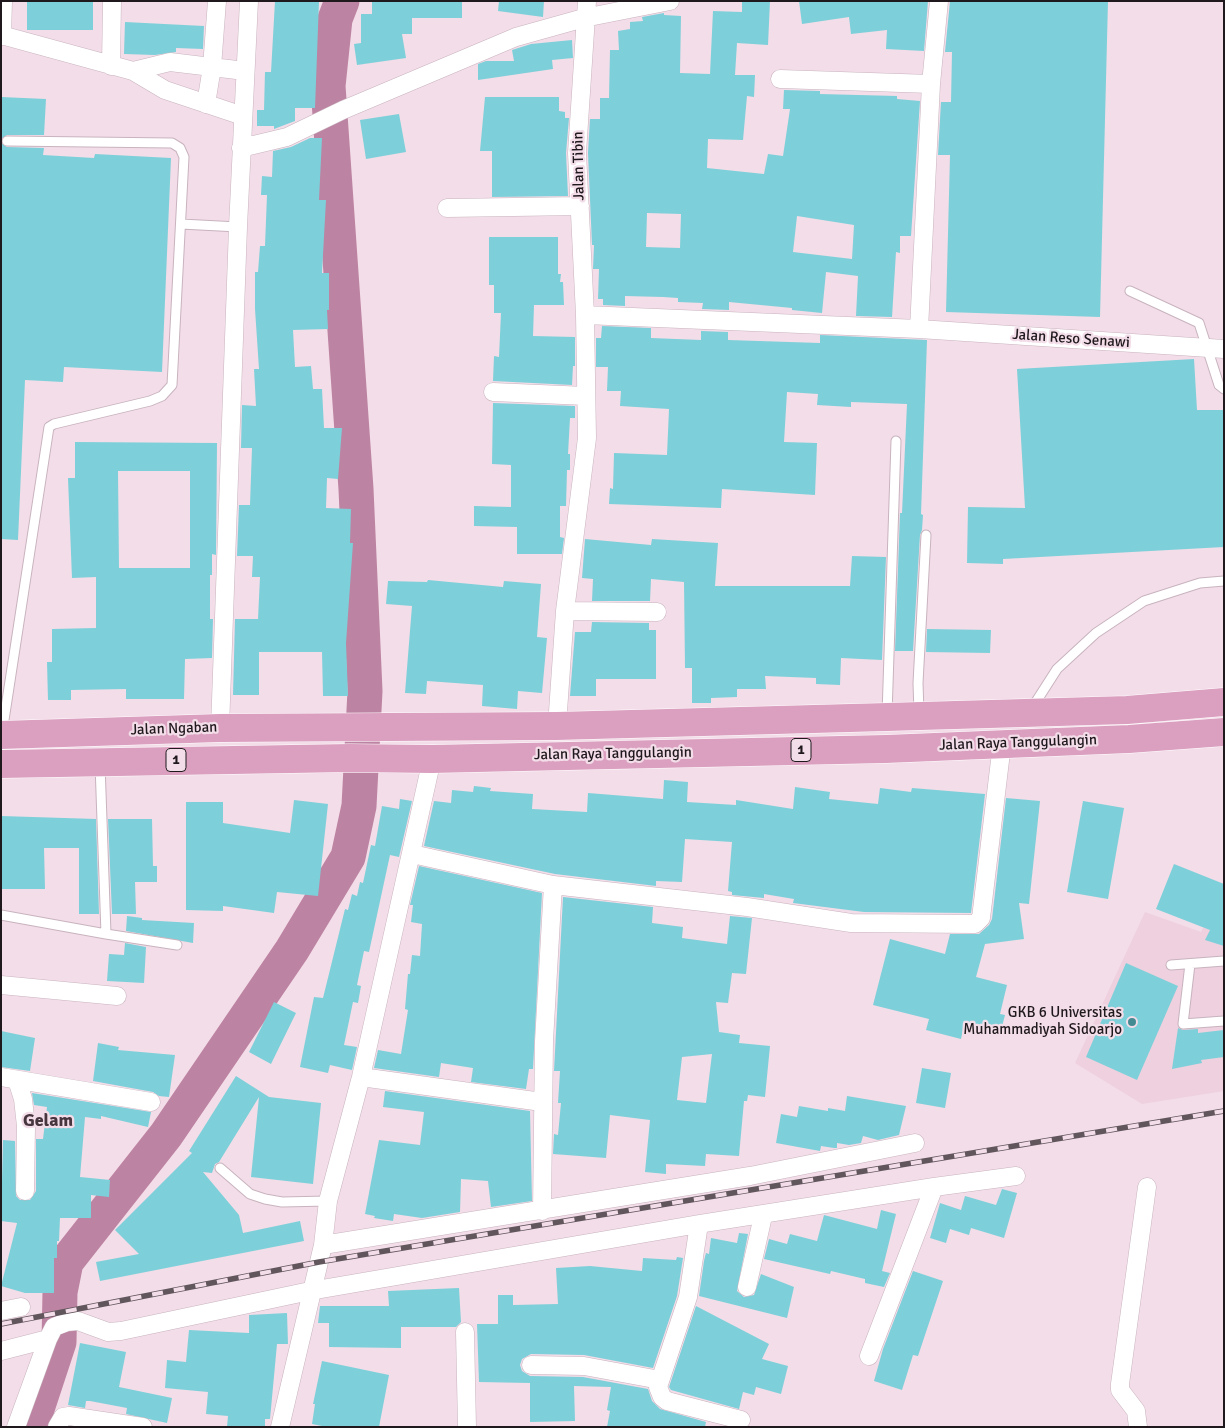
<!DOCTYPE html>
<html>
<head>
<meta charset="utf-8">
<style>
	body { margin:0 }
	#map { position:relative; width:1225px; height:1428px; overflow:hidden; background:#f3dde8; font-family:Signika,sans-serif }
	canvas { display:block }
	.frame { position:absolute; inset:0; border:2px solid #1f181c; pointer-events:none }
</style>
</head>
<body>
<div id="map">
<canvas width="1225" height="1428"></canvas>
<div class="frame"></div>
</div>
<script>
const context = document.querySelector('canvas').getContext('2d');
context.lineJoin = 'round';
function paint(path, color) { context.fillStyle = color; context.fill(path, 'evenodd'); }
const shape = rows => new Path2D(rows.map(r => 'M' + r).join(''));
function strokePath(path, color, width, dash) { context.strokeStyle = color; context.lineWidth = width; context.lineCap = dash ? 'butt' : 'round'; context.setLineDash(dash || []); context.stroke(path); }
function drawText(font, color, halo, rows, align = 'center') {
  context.font = font + ' Signika,sans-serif'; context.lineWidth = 4.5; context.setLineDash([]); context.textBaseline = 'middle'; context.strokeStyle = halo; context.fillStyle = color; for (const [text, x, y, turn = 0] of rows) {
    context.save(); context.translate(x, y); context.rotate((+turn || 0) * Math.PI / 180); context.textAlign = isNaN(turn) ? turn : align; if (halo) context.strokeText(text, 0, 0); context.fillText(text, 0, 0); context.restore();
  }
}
const built = shape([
	[1224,888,1224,1091,1142,1104,1075,1063,1145,912,1201,932]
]);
const river = shape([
	[31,1427,59,1342,60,1292,66,1262,166,1135,292,950,348,857,359,806,365,691,356,489,328,86,335,19,342,1]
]);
const building = shape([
	[27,1,93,1,93,30,27,30],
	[275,1,319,1,315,108,295,108,295,121,274,129,274,126,257,126,257,110,264,110,265,72,271,72],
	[372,1,462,1,462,18,412,18,412,34,402,34,406,58,357,65,354,44,361,43,361,14,372,14],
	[499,1,544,1,543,17,498,11],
	[742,1,770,1,768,45,737,43,735,75,755,75,754,97,747,96,743,140,708,139,707,168,764,174,768,154,783,156,790,109,783,109,784,90,820,91,820,94,897,96,897,99,920,101,911,236,900,236,900,253,896,252,892,317,856,316,858,276,826,272,822,313,792,310,792,308,729,302,729,310,702,309,703,303,678,302,678,298,663,297,625,296,625,306,603,305,603,299,598,299,599,269,593,269,594,245,592,245,588,153,590,119,600,119,600,98,609,98,610,50,619,50,618,31,630,29,630,22,643,21,642,17,664,13,664,15,681,16,680,73,710,74,713,11,742,12],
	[647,213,681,214,680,248,646,247],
	[797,216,854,225,852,259,793,252],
	[799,1,928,1,924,51,886,49,887,30,851,34,849,17,802,24],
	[950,1,1108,1,1100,317,946,312,950,155,938,155,941,102,951,102,952,52,945,52],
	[125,22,204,26,203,49,176,48,176,52,155,55,124,54],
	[572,40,573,58,552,60,553,69,478,80,478,64,486,61,514,61,512,50,531,44],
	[1,97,46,99,44,135,7,135,1,139],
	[485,97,559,97,559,111,565,112,565,118,569,118,566,153,568,196,492,197,492,151,480,151],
	[399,114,406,152,366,159,360,120],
	[310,138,322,138,319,200,326,200,322,273,329,273,329,310,327,310,328,329,293,330,295,367,311,366,313,389,322,389,324,428,342,428,338,479,327,478,326,508,351,509,350,543,353,543,346,643,348,696,323,696,322,652,259,652,259,695,233,695,235,619,258,619,260,577,252,577,253,556,237,556,239,505,250,505,252,448,241,448,242,405,256,406,254,369,259,369,255,309,255,272,258,272,260,246,265,246,267,195,261,195,262,176,272,177,273,151,291,147],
	[1,143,7,147,44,148,43,155,94,158,95,154,171,158,162,372,64,367,63,382,25,380,18,540,1,539],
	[489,237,558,237,558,274,561,274,560,282,563,282,564,305,534,305,533,336,575,337,575,366,573,366,572,385,493,381,494,356,499,357,501,313,494,313,494,285,489,285],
	[602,326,651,328,651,338,701,340,701,331,728,332,728,340,820,343,820,335,927,340,921,514,923,515,922,530,920,535,913,651,895,651,900,513,902,513,907,404,851,402,851,407,817,405,818,394,787,392,784,442,817,443,815,495,722,489,721,508,609,504,610,488,613,489,614,453,667,455,669,409,620,406,621,391,607,391,608,367,596,367,596,338,601,338],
	[1194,359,1197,410,1224,410,1224,547,1003,559,1003,564,967,563,968,507,1025,508,1017,369],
	[493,403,575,406,575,418,570,418,568,454,570,454,570,470,567,470,566,506,560,506,560,537,564,538,562,554,517,554,517,527,474,526,474,506,511,507,511,465,492,464],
	[75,442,217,443,216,555,212,554,212,575,210,575,210,619,213,619,212,658,185,659,184,699,126,699,126,689,71,690,71,700,48,700,47,662,52,662,52,629,96,628,96,577,72,578,68,478,75,478],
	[118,471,190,471,190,568,119,568],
	[585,539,651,545,652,539,718,543,715,586,850,586,852,556,886,557,882,660,841,658,840,685,816,684,816,678,765,676,766,689,737,689,737,697,711,698,711,703,692,703,692,668,685,668,684,582,651,579,650,601,592,601,593,579,582,578],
	[428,580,503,587,504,581,541,584,537,637,547,638,542,693,518,691,517,709,482,706,483,685,427,681,426,694,405,693,412,606,386,604,388,581,427,582],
	[592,622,649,623,649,630,656,630,656,679,596,679,596,696,570,696,575,632,591,632],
	[927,629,991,630,990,653,926,652],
	[664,780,688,782,687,802,736,805,736,800,793,809,795,787,830,792,829,799,878,804,880,788,911,792,912,788,985,794,971,913,864,912,793,903,794,899,764,894,764,898,732,895,732,892,728,891,732,842,685,839,682,882,656,881,656,886,555,874,424,846,434,801,451,803,452,790,473,792,474,786,491,788,490,791,533,794,532,809,587,812,588,793,663,799],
	[1006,798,1040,801,1029,904,1019,903,1024,939,985,944,976,977,1007,985,1000,1014,1005,1015,1000,1034,964,1025,961,1039,926,1030,929,1019,873,1005,890,939,945,954,950,934,979,934,989,925,992,919],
	[400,799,412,801,399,857,390,855,369,952,364,951,357,985,361,986,358,1003,353,1002,344,1045,357,1047,352,1070,330,1065,328,1073,300,1067,314,997,323,998,345,909,348,910,352,894,357,896,360,882,363,883,371,845,375,846,382,806,399,809],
	[294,800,328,804,318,896,277,892,274,913,223,906,223,911,186,910,186,802,223,802,223,823,290,833],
	[1083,801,1124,808,1108,899,1067,892],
	[1,816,96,819,99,914,79,914,79,848,44,848,45,889,1,889],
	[108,819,152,819,153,866,157,866,157,882,135,882,136,914,112,914],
	[1174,864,1224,884,1224,946,1205,940,1210,930,1156,909],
	[419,866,542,893,533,1069,529,1069,526,1089,471,1082,473,1068,441,1063,439,1077,374,1068,378,1050,401,1054,408,1010,405,1009,408,974,410,974,412,955,420,956,422,924,411,922,413,905,410,905],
	[563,897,653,907,652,923,683,927,682,938,727,944,730,916,752,918,746,974,732,973,728,1003,716,1002,719,1032,740,1035,739,1043,770,1046,765,1097,748,1095,747,1101,744,1101,739,1156,706,1154,705,1166,666,1164,666,1174,645,1172,650,1120,610,1115,606,1158,553,1154,554,1134,558,1135,561,1103,558,1103,560,1071,554,1071],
	[712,1054,706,1103,677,1100,682,1057],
	[127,916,142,918,142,920,194,923,193,943,126,931],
	[125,943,146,947,144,983,107,981,109,954,124,955],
	[1126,963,1178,986,1137,1080,1086,1057],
	[274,1002,296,1013,271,1064,249,1052],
	[1178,1028,1183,1030,1198,1029,1198,1033,1224,1030,1224,1057,1201,1060,1202,1063,1172,1069],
	[1,1031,35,1038,30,1071,1,1067],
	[98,1043,119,1047,118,1050,175,1055,169,1097,159,1096,153,1092,93,1081],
	[922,1068,951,1073,945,1108,916,1103],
	[236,1076,269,1097,321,1103,313,1184,251,1177,259,1097,219,1162,215,1164,212,1173,203,1172,239,1215,243,1233,300,1221,304,1241,100,1281,96,1262,139,1254,115,1230,192,1153,189,1151],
	[385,1091,530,1111,532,1201,491,1207,488,1181,461,1179,460,1212,422,1218,394,1214,393,1221,374,1218,375,1216,365,1214,379,1140,420,1145,424,1112,383,1107],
	[32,1093,151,1112,148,1127,101,1116,101,1119,85,1117,80,1177,110,1180,109,1197,91,1195,91,1218,60,1218,59,1241,57,1241,57,1258,54,1258,54,1293,25,1293,1,1286,17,1223,1,1221,3,1140,15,1141,16,1196,20,1200,30,1200,36,1191,36,1139,43,1139,47,1107,34,1105],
	[847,1096,906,1106,899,1135,878,1140,863,1136,861,1143,849,1145,837,1143,837,1148,834,1148,821,1146,820,1151,776,1143,781,1114,797,1117,799,1106,828,1111,828,1108,845,1111],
	[1002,1189,1017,1193,1004,1238,971,1228,969,1235,950,1229,946,1243,930,1238,940,1203,961,1210,965,1196,996,1205],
	[881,1210,896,1214,882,1271,890,1273,884,1287,865,1283,865,1279,831,1271,830,1274,764,1259,769,1239,787,1244,790,1234,817,1241,824,1215,877,1229],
	[739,1233,748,1234,737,1291,744,1297,754,1295,761,1274,794,1287,787,1318,699,1296,704,1261,706,1253,709,1254,711,1238,737,1243],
	[677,1257,683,1258,677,1296,653,1368,584,1355,531,1354,522,1359,520,1365,522,1371,530,1376,583,1377,648,1389,652,1401,660,1409,706,1422,705,1427,607,1427,610,1411,607,1410,611,1387,574,1386,575,1421,530,1422,530,1383,479,1382,477,1324,498,1324,498,1295,513,1295,513,1305,558,1304,556,1268,590,1266,642,1271,643,1258,676,1260],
	[913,1271,943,1281,918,1356,913,1355,902,1390,874,1381,883,1349],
	[459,1288,461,1322,456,1327,401,1327,401,1348,329,1347,329,1323,318,1323,320,1306,389,1306,388,1291],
	[696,1306,769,1344,762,1359,788,1366,781,1394,756,1387,754,1395,743,1392,739,1409,671,1390,669,1387],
	[287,1313,288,1344,277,1344,270,1419,265,1419,265,1427,227,1427,228,1416,206,1414,208,1392,165,1388,167,1360,186,1362,189,1330,249,1333,249,1315],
	[80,1343,126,1352,119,1387,172,1398,167,1423,126,1414,127,1408,90,1401,86,1401,85,1408,68,1405],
	[322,1361,389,1375,379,1427,327,1427,312,1424,315,1404,313,1404]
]);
const service = shape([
	[181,224,238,227],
	[1130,291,1199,323,1219,385,1224,389],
	[1032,708,1057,669,1096,633,1144,601,1200,583,1224,581],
	[919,713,918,683,926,535],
	[887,715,896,441],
	[2,733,49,427,54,424,150,401,162,396,172,385,184,157,180,148,172,143,7,141],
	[1,915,106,934,100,764],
	[106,934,177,945],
	[1190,964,1183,1024,1224,1021],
	[1171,965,1224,961],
	[220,1168,250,1194,265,1199,282,1202,328,1201]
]);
const minor = shape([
	[1,35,133,71,165,90,243,116],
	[2,36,3,1],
	[111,66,112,1],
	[133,71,170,62,245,71],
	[780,79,931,84],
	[206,104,212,67,217,1],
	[241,148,287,137,343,110,516,37,584,18,670,1],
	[447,208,580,206],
	[585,315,919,329,1224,349],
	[919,329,931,84,939,1],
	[493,392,586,396],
	[565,611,657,612],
	[557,726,565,611,587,438,585,315,577,153,587,1],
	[220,728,238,227,249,1],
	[412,854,553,885,747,907,851,923,975,924,981,918,1002,744],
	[1,985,117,996],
	[1,1077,151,1102],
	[361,1077,542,1102],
	[17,1080,23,1099,26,1126,25,1191],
	[934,1187,1016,1176],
	[542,1211,544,1041,553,885],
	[699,1224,688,1297,658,1387,662,1397,667,1401,741,1420],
	[323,1245,750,1176,915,1143],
	[747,1287,763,1216],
	[1,1311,21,1307],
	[465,1332,467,1427],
	[1,1351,48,1339],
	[531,1365,584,1366,660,1380],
	[16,1427,48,1339,54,1327,67,1322,78,1321,108,1332,121,1331,310,1291,699,1224,934,1187,869,1356],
	[57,1427,63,1417,69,1416,143,1427],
	[280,1427,323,1245,328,1201,361,1077,432,759],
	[1138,1427,1136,1411,1120,1390,1120,1384,1147,1187]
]);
const trunk = shape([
	[1,735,220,728,557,726,887,717,1127,710,1224,702],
	[1,764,350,758,432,759,886,749,1129,739,1224,732]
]);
const rail = shape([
	[1,1324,319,1262,1224,1111]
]);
const markers = [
	[1132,1022,5,"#438a92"]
];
const shields = [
	[801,750,20],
	[176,760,20]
];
const shieldNames = [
	["1",801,750],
	["1",176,760]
];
const streetNames = [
	["Jalan Tibin",579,166,-91],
	["Jalan Reso Senawi",1071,339,4],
	["Jalan Ngaban",174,729,-2],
	["Jalan Raya Tanggulangin",1018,743,-2],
	["Jalan Raya Tanggulangin",613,754,-1]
];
const poiNames = [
	["GKB 6 Universitas",1122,1013],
	["Muhammadiyah Sidoarjo",1122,1030]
];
const quarterNames = [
	["Gelam",48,1121]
];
paint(built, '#eed0df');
strokePath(river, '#bd83a2', 35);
paint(building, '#7dd0d9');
strokePath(service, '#c8b3be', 11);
strokePath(minor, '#c8b3be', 19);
strokePath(trunk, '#fff', 29);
strokePath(service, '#fff', 9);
strokePath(minor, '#fff', 18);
strokePath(trunk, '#dba0c0', 28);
strokePath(rail, '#62565d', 5.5);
strokePath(rail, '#f3dde8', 4, [11]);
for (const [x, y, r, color] of markers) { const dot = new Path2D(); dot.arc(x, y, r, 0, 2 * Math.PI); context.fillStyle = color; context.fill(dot); strokePath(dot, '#f3dde8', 2); }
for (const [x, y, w] of shields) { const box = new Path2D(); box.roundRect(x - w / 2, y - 11.5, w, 23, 4); context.fillStyle = '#f3dde8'; context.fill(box); strokePath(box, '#1f181c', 1); }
drawText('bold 14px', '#1f181c', null, shieldNames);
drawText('15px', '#1f181c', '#f3dde8', streetNames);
drawText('15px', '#1f181c', '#f3dde8', poiNames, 'right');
drawText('bold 18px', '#48363f', '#f3dde8', quarterNames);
</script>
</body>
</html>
